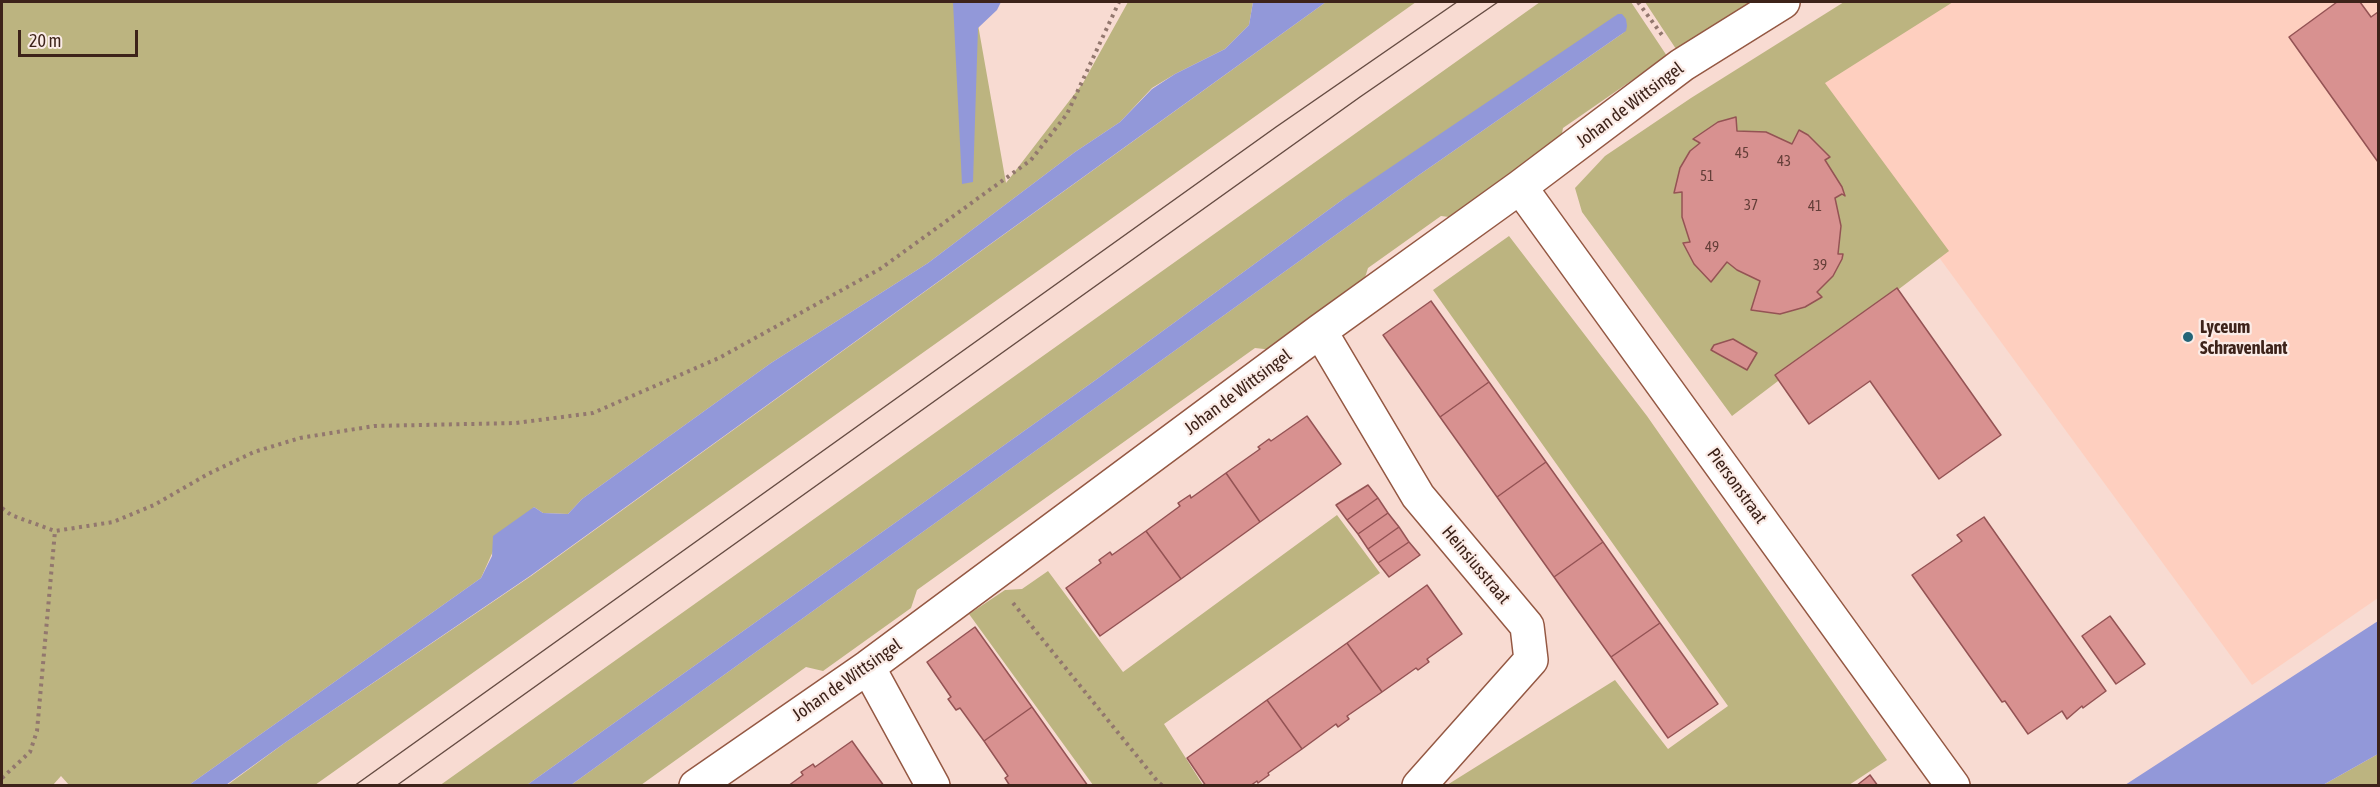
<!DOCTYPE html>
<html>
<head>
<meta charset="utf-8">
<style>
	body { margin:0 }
	#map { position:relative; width:2380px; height:787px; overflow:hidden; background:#f8dbd2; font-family:"Asap Condensed",sans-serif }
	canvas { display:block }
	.frame { position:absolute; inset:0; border:3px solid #3d231a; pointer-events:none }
	.scale { position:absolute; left:18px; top:30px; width:120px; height:27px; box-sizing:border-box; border:3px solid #3d231a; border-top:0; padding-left:8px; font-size:18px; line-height:21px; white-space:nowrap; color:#3d231a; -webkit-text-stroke:4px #fbece7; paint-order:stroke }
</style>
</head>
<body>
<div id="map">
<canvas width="2380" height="787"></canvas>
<div class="frame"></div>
<div class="scale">20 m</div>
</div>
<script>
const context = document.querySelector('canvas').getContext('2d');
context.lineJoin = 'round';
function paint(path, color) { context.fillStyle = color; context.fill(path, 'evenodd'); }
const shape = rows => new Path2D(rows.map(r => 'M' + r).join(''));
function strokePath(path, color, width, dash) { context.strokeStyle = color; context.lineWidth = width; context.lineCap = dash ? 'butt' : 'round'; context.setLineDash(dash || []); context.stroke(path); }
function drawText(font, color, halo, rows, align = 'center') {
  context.font = font + ' "Asap Condensed",sans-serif'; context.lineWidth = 4.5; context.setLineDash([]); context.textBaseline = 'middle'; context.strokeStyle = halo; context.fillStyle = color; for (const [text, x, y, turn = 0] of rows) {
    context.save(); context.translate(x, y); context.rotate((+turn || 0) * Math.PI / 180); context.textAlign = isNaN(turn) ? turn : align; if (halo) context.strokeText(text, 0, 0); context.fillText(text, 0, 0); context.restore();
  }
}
const built = shape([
	[1918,2,2378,2,2378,598,2252,685,1807,77]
]);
const green = shape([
	[2,2,974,2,1006,183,1083,83,1128,2,1253,2,1249,25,1225,49,1175,74,1152,88,1120,122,1075,152,928,263,771,363,582,499,568,514,543,513,534,507,494,549,481,578,189,785,69,785,61,776,53,785,2,786],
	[1326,2,1416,2,315,785,226,786,286,742,531,576],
	[1540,2,1631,2,1667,56,1563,128,1560,144,1457,218,1441,216,1368,268,1363,284,1273,350,1255,348,917,590,911,608,823,671,806,667,641,785,571,785,1419,175,1626,31,1342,200,1097,379,527,785,439,786],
	[1645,2,1752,2,1676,49],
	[1844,2,1953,2,1825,83,1949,251,1732,416,1582,212,1575,188,1605,156,1691,98],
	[1509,236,1647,416,1887,760,1849,785,1447,785,1615,680,1668,749,1728,706,1433,290],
	[1337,515,1380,573,1164,724,1203,785,1093,785,969,614,1005,590,1022,589,1048,571,1123,672],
	[2378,754,2378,785,2323,785]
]);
const water = shape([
	[953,2,1001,2,997,10,978,28,973,182,962,184],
	[1253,2,1326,2,530,576,286,742,226,785,189,785,481,578,492,556,493,536,534,507,543,513,568,514,582,499,771,363,928,263,1075,152,1120,122,1152,89,1175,74,1225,49,1249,25],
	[1618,14,1622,14,1626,19,1627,26,1626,31,1419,175,571,785,527,785,1097,379,1342,200],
	[2378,621,2378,754,2323,785,2125,785]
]);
const building = shape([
	[2337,2,2360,2,2371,17,2378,12,2378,162,2289,37,2337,2],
	[1736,117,1737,131,1766,132,1792,144,1799,130,1808,135,1830,157,1825,160,1842,187,1845,196,1842,194,1835,198,1841,226,1838,254,1843,254,1842,259,1833,276,1817,292,1822,297,1805,307,1780,314,1751,310,1760,281,1737,270,1727,262,1711,282,1694,264,1683,243,1690,242,1682,217,1682,192,1674,193,1680,168,1690,151,1700,143,1693,139,1718,122,1736,117],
	[1897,288,2001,435,1939,479,1870,381,1809,424,1775,375,1897,288],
	[1431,301,1489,382,1440,417,1383,335,1431,301],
	[1733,339,1757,353,1747,370,1711,350,1714,345,1733,339],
	[1489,382,1546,462,1497,497,1440,417,1489,382],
	[1307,416,1341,464,1260,522,1226,473,1260,449,1258,447,1269,439,1271,441,1307,416],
	[1546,462,1603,542,1554,577,1497,497,1546,462],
	[1226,473,1260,522,1181,579,1146,531,1180,506,1178,503,1190,495,1191,498,1226,473],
	[1368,485,1378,498,1347,520,1336,505,1368,485],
	[1378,498,1388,513,1358,534,1347,520,1378,498],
	[1388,513,1399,527,1368,549,1358,534,1388,513],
	[1984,517,2106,691,2083,708,2082,706,2067,719,2062,711,2028,734,2005,701,2002,702,1912,575,1962,541,1957,535,1984,517],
	[1399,527,1409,542,1378,563,1368,549,1399,527],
	[1146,531,1181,579,1100,636,1066,588,1101,563,1099,560,1110,552,1112,555,1146,531],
	[1409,542,1420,555,1389,577,1378,563,1409,542],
	[1603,542,1660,623,1611,657,1554,577,1603,542],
	[1427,585,1462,634,1427,659,1429,662,1418,670,1416,668,1382,692,1347,643,1427,585],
	[2110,616,2145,664,2116,684,2082,636,2110,616],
	[1660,623,1718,704,1668,738,1611,657,1660,623],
	[975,627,1032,707,984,741,960,708,956,710,948,699,951,697,927,662,975,627],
	[1347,643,1382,692,1347,716,1349,719,1338,727,1336,724,1302,749,1267,700,1347,643],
	[1267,700,1302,749,1268,773,1269,775,1258,783,1257,781,1250,786,1206,786,1187,758,1267,700],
	[1032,707,1088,786,1010,786,1005,778,1008,776,984,741,1032,707],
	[852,741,884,786,788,786,803,775,801,772,813,764,815,767,852,741],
	[1870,775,1878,786,1856,786,1870,775]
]);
const path = shape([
	[1638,2,1662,35],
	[2,508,11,515,55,531,113,522,154,505,208,474,254,452,300,438,374,426,516,423,593,413,719,358,880,269,1031,160,1067,114,1119,2],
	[1013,603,1158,782,1163,786],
	[2,778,30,752,37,731,55,531]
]);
const street = shape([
	[1520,187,1953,786],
	[1320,331,1418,496,1527,626,1531,660,1419,786],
	[868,667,933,786],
	[696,786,868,667,1320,331,1520,187,1682,65,1783,2]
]);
const tram = shape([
	[354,786,1276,127,1457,2],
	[396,786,1360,97,1498,2]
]);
const markers = [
	[2188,337,6,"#236578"]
];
const numberNames = [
	["45",1742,153],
	["43",1784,161],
	["51",1707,176],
	["37",1751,205],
	["41",1815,206],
	["49",1712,247],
	["39",1820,265]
];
const streetNames = [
	["Johan de Wittsingel",1630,105,-37],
	["Johan de Wittsingel",1238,392,-37],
	["Piersonstraat",1737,486,54],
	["Heinsiusstraat",1476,565,50],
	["Johan de Wittsingel",847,680,-35]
];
const poiNames = [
	["Lyceum",2200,327],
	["Schravenlant",2200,348]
];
paint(built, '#fecfbf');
paint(green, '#bcb480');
paint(water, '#9298d9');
paint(building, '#d89190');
strokePath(building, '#945354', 1.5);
strokePath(street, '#945843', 36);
strokePath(path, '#92776e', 4, [3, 4.5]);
strokePath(street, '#fff', 33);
strokePath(tram, '#664c43', 1.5);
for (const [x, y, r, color] of markers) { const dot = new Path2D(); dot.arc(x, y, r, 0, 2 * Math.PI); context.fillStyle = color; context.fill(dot); strokePath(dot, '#fbece7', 2); }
drawText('15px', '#643e38', null, numberNames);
drawText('18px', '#3d231a', '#fbece7', streetNames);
drawText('bold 18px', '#3d231a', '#fbece7', poiNames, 'left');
</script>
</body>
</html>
